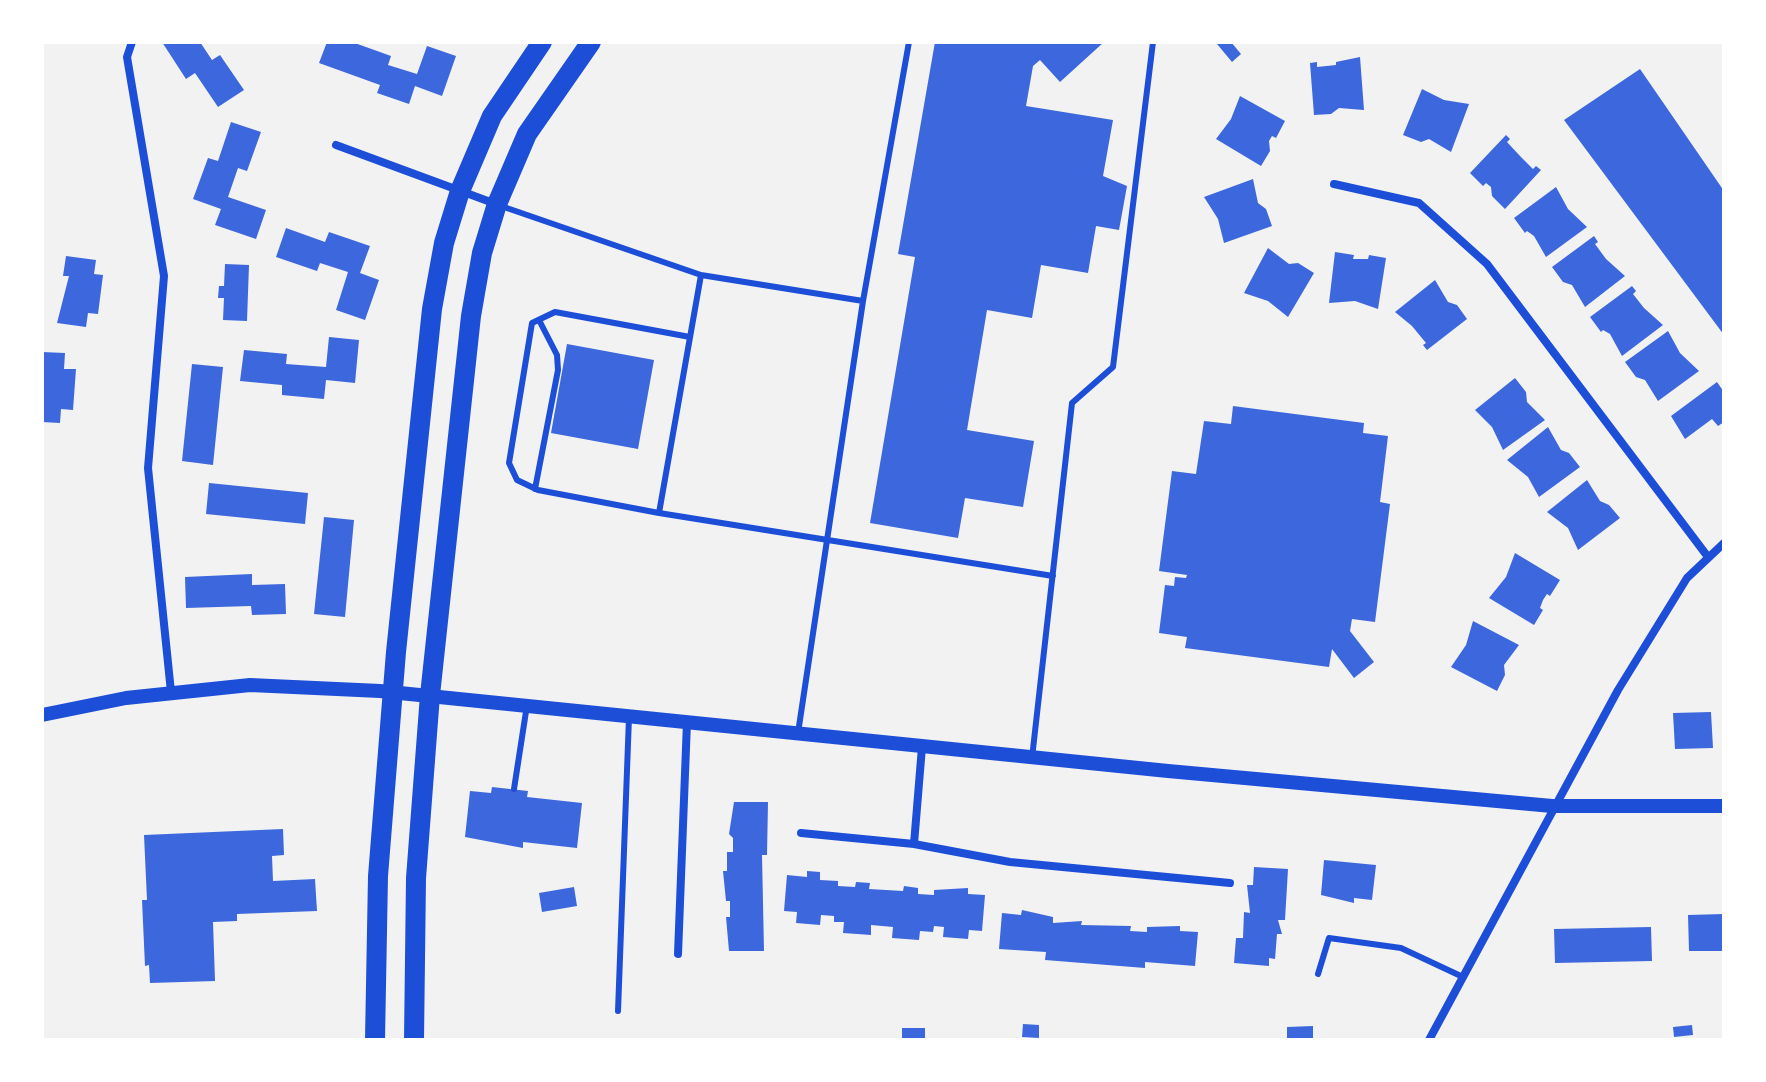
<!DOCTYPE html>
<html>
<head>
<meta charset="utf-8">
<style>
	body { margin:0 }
	#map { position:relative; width:1766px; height:1082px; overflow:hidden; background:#f2f2f2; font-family:"Asap Condensed",sans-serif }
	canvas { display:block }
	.frame { position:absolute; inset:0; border:44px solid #fff; pointer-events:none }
</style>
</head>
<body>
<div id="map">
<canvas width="1766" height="1082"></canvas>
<div class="frame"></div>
</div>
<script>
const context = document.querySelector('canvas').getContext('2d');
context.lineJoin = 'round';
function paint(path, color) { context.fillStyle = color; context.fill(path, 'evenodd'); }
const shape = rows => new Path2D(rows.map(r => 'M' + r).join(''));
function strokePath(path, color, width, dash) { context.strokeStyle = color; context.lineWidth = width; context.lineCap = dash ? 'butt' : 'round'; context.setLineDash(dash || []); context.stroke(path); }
const building = shape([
	[162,42,200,42,212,60,220,55,244,90,218,107,195,73,186,79],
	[327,42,352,42,391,56,388,65,417,74,427,46,456,56,442,96,415,86,409,104,377,93,380,85,319,63],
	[935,42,1104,42,1060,82,1040,60,1033,66,1026,106,1113,120,1103,176,1127,186,1119,230,1096,226,1088,273,1041,265,1032,318,987,310,967,430,1034,441,1023,507,965,498,958,538,870,523,915,257,898,254],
	[1220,42,1231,42,1241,54,1232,62,1217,44],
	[1360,57,1364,110,1339,108,1331,114,1314,115,1310,63,1317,62,1317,67,1336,65,1336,62],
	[1640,69,1724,191,1724,335,1564,120],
	[1422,89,1444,100,1469,104,1451,152,1429,139,1421,142,1403,135],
	[1240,96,1285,121,1276,138,1272,136,1269,141,1270,151,1261,166,1216,139,1231,119],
	[231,122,261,132,247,171,238,168,228,197,266,210,256,239,215,225,221,209,193,199,208,158,218,161],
	[1506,135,1510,139,1507,142,1520,156,1533,169,1536,166,1541,170,1505,209,1492,196,1491,187,1486,183,1483,186,1470,173],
	[1253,179,1258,203,1266,209,1272,226,1224,243,1218,219,1204,197],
	[1556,187,1568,209,1587,227,1546,257,1534,236,1527,231,1525,233,1514,218],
	[286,228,325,242,329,232,370,246,360,273,379,280,365,320,336,310,348,272,320,263,317,271,276,257],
	[1594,236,1598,242,1595,244,1606,259,1625,276,1585,307,1572,285,1563,282,1552,267],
	[1268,248,1289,264,1298,263,1314,273,1288,317,1268,301,1244,293],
	[1335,252,1354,255,1353,259,1368,259,1369,255,1386,258,1378,309,1355,301,1329,303],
	[66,256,96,260,94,274,103,275,98,314,88,313,86,327,57,323,69,276,63,276],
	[225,264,249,265,247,321,223,320,224,298,218,298,219,286,224,286],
	[1435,280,1448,302,1457,305,1467,319,1427,350,1423,345,1426,343,1412,326,1395,312],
	[1632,286,1636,291,1633,294,1644,308,1663,325,1622,356,1610,334,1603,330,1601,332,1590,317],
	[1668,331,1680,353,1699,371,1658,401,1645,380,1636,377,1625,362],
	[329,337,359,340,355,383,326,380,324,399,282,395,282,385,240,381,244,350,287,354,286,364,326,367],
	[567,344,654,360,638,449,551,433],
	[42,352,65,353,64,369,76,369,73,410,61,409,60,423,42,422],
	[192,364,223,367,213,465,182,461],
	[1515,378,1526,392,1527,402,1545,420,1503,450,1492,427,1475,410],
	[1717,382,1724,392,1724,422,1718,426,1712,419,1685,439,1671,416],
	[1233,406,1364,423,1363,433,1388,436,1380,502,1390,504,1375,622,1352,619,1350,631,1374,662,1354,678,1332,649,1329,667,1185,648,1187,637,1159,633,1165,585,1174,586,1175,577,1186,578,1187,575,1159,571,1172,471,1196,474,1204,421,1231,424],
	[1548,427,1561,450,1569,453,1580,467,1539,497,1528,477,1507,460],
	[1587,480,1600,501,1609,505,1620,518,1578,550,1568,528,1547,512],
	[209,483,308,493,305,524,206,514],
	[324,517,354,520,345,617,314,614],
	[1515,553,1560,580,1550,596,1547,594,1543,600,1540,608,1543,610,1534,625,1489,598,1506,577],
	[252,574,252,585,285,584,286,614,252,615,251,606,186,608,185,577],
	[1473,621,1519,645,1504,665,1505,675,1497,691,1451,667,1466,645],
	[1711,712,1713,748,1675,749,1673,713],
	[492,787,528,791,527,797,582,803,577,848,523,842,523,848,465,837,470,791,491,793],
	[734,802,768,802,767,855,762,855,764,951,729,951,726,917,730,917,730,901,726,901,723,871,727,871,727,852,733,852,733,838,729,834],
	[283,829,284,855,272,856,273,881,315,879,317,911,237,914,237,921,213,922,215,981,150,983,149,965,145,966,142,900,147,900,144,835],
	[1324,860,1376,865,1372,900,1354,898,1354,903,1321,895],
	[1254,867,1288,869,1285,920,1278,920,1282,934,1277,934,1275,959,1269,958,1269,966,1234,963,1236,938,1243,938,1244,912,1250,913,1247,885,1253,885],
	[807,871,820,872,820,880,838,881,838,886,855,887,856,882,870,883,869,889,903,891,904,886,918,888,918,894,934,895,934,890,968,888,968,894,985,895,982,931,969,930,968,939,943,937,944,927,934,926,933,932,920,931,919,940,892,938,893,927,871,925,871,935,843,933,844,922,834,922,834,916,821,915,820,925,796,923,797,912,784,911,787,875,807,877],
	[574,887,577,906,542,912,539,893],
	[1022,910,1053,917,1053,923,1082,921,1081,925,1131,926,1130,931,1147,932,1147,927,1180,926,1180,931,1198,932,1195,966,1145,962,1145,968,1045,960,1046,952,999,949,1002,913,1021,915],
	[1724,914,1724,951,1689,951,1688,915],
	[1651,927,1652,961,1555,963,1554,929],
	[1023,1024,1039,1025,1039,1038,1022,1037],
	[1692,1025,1693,1035,1674,1037,1673,1027],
	[1313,1026,1313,1040,1287,1040,1287,1027],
	[902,1028,925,1028,925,1040,902,1040]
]);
const service = shape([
	[501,206,701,275,863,301,798,733],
	[701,275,659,513,1053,576],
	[863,301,909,42],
	[535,489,558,370,557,355,539,320],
	[659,513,538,490,517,480,509,463,532,323,555,312,690,337],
	[1032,758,1072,403,1113,367,1153,42],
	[514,789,527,705],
	[1318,974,1329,938,1401,948,1463,977],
	[618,1011,629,717]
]);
const minor = shape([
	[132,42,127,57,164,276,148,468,171,692],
	[336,145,496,204],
	[1334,184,1419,203,1487,264,1708,557],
	[922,747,914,844,1010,862,1230,883],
	[801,833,914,844],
	[678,954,687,722],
	[1429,1040,1618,690,1687,578,1724,543]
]);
const tertiary = shape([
	[42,715,126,698,250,685,380,691,1168,771,1552,806,1724,806]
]);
const primary = shape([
	[375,1040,378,876,396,652,432,309,444,243,460,191,492,116,542,42],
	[414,1040,416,878,430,695,471,316,482,253,497,204,527,134,591,42]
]);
paint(building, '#3d67dc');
strokePath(service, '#1d4ed8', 6);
strokePath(minor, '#1d4ed8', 8);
strokePath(tertiary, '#1d4ed8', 14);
strokePath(primary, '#1d4ed8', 20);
</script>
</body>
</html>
